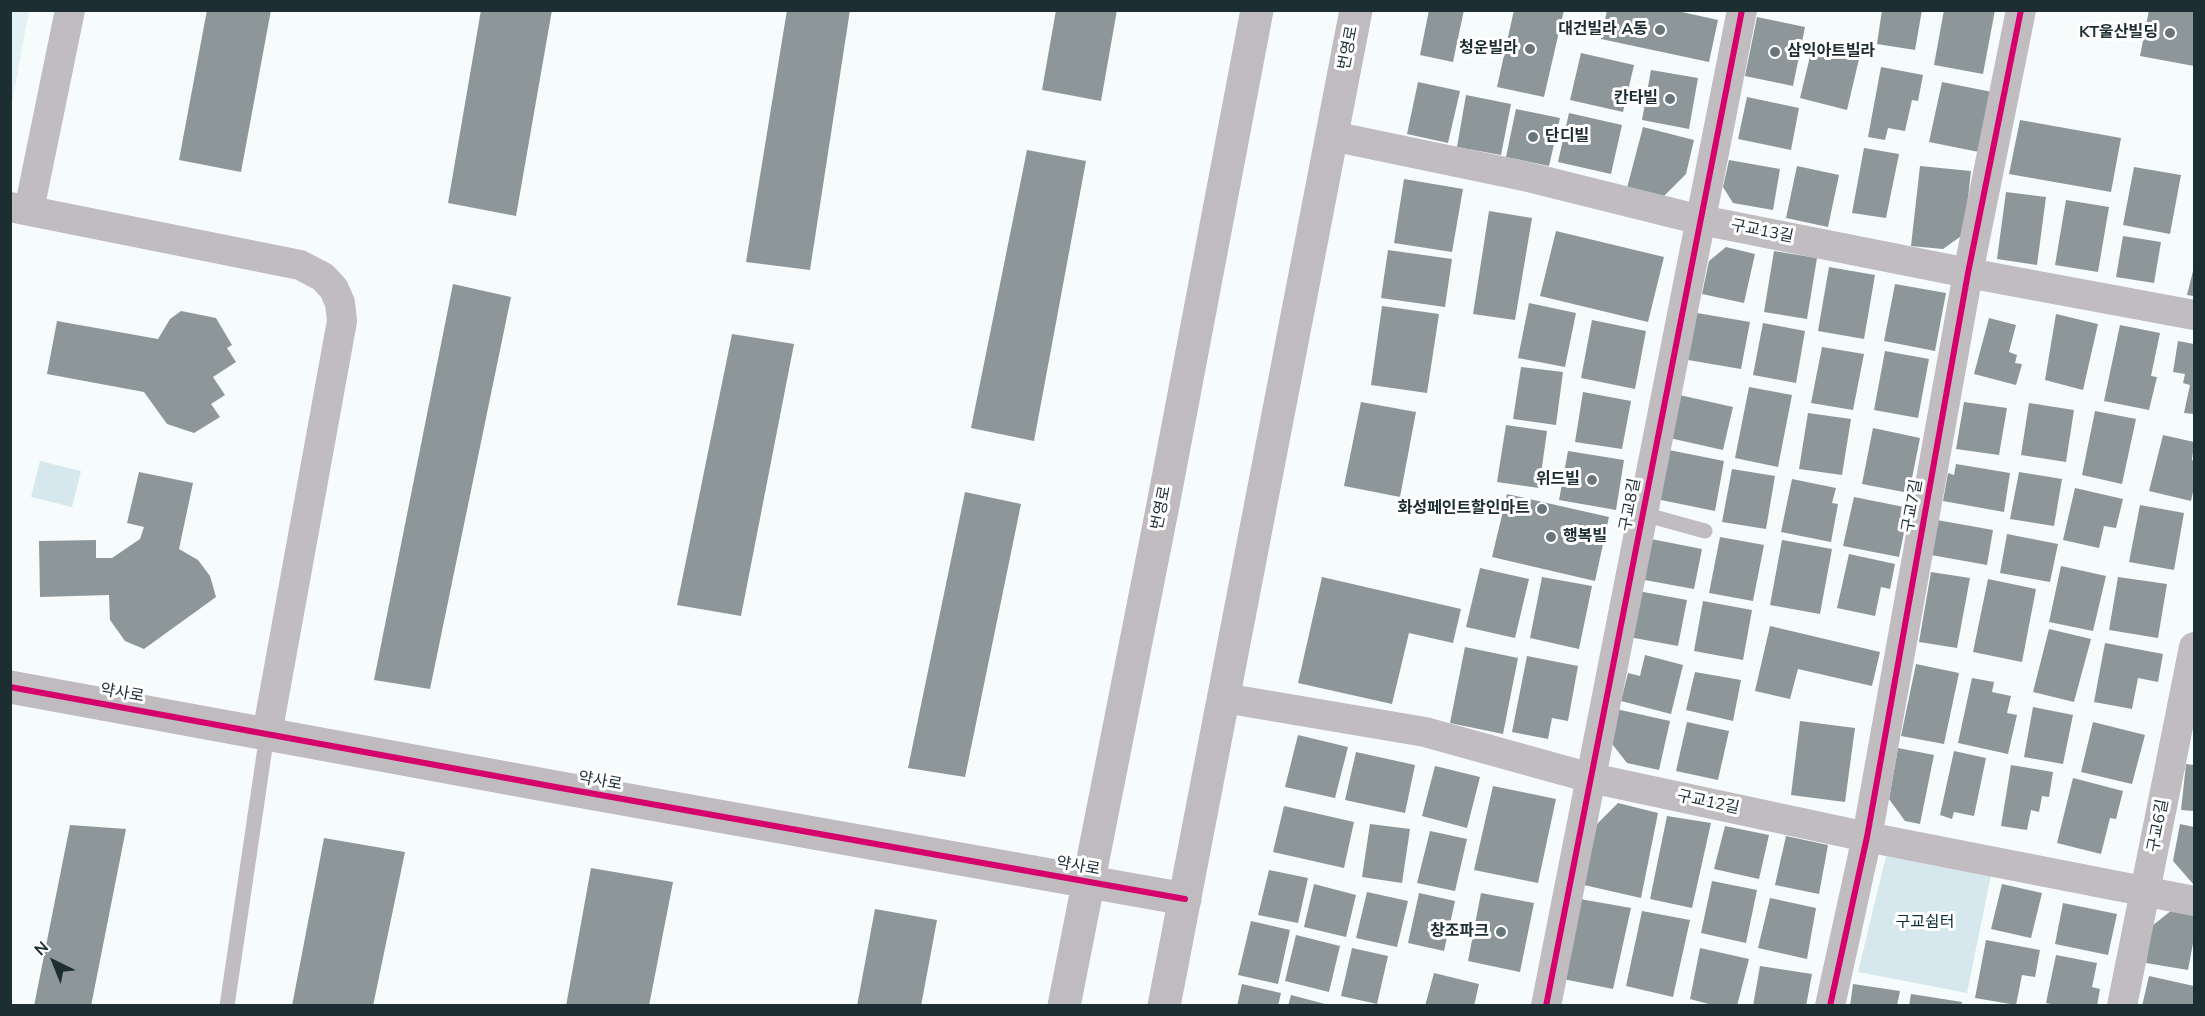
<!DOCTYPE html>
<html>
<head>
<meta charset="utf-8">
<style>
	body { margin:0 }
	#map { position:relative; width:2205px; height:1016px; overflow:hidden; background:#f6fbfb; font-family:"Nunito Sans",sans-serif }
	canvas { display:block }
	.frame { position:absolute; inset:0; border:12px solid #1d2e33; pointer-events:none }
	.north { position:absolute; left:24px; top:932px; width:60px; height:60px; -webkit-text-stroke:4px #fff; paint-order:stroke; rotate:317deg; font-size:16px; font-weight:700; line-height:24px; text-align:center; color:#1d2e33 }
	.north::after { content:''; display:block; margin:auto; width:21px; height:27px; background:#1d2e33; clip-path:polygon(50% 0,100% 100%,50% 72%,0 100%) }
</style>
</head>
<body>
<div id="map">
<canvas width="2205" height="1016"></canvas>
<div class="frame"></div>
<div class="north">N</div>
</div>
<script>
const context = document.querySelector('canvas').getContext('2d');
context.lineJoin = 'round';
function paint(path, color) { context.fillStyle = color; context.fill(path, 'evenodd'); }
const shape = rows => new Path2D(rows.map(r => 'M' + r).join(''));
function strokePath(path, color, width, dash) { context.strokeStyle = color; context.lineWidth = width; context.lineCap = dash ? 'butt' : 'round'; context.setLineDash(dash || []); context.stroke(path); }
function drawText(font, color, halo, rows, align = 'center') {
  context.font = font + ' "Nunito Sans","Noto Sans KR",sans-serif'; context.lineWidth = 6; context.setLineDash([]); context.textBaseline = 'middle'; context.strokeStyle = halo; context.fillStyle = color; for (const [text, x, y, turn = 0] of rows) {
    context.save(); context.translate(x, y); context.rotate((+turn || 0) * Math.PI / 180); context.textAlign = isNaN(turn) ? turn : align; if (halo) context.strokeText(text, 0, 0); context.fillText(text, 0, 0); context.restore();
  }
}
const built = shape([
	[11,10,29,11,11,108,10,11]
]);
const green = shape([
	[40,461,81,471,72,507,31,497],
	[1886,856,1991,875,1967,993,1858,972]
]);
const building = shape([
	[207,10,271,10,241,172,179,160],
	[481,10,552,10,516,216,448,203],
	[787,10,850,10,810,270,746,262],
	[1056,10,1117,10,1101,101,1042,90],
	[1429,10,1464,10,1453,62,1420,55],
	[1514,10,1564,10,1544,97,1497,87],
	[1607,10,1673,10,1718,20,1709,62,1601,39],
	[1882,10,1922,10,1915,50,1877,44],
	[1944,10,1995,10,1983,74,1934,65],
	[2149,10,2194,10,2194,66,2140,56],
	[1757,17,1805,27,1793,86,1745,76],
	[1813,44,1860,55,1847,110,1800,98],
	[1581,53,1634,65,1623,112,1570,100],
	[1881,67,1923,75,1918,101,1912,100,1905,131,1888,128,1885,140,1868,137],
	[1651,70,1698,78,1689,129,1642,120],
	[1418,82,1460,91,1448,143,1407,134],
	[1942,82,1992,92,1979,152,1929,142],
	[1466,95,1511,104,1501,155,1457,147],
	[1747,97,1799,108,1791,150,1738,139],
	[1516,109,1560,118,1549,166,1506,157],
	[1569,113,1622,125,1611,174,1558,162],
	[2020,120,2121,138,2111,192,2009,174],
	[1643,127,1694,140,1686,174,1662,198,1627,188],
	[1864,148,1899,154,1886,218,1852,213],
	[1027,150,1086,161,1034,441,971,428],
	[1729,160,1780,169,1773,210,1733,203,1723,187],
	[1797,166,1839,175,1828,227,1786,218],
	[1920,166,1971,171,1964,234,1943,249,1911,246],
	[2134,167,2181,175,2170,234,2123,225],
	[1404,179,1463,189,1452,252,1394,243],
	[2006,192,2046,197,2037,265,1997,259],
	[2066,200,2109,207,2098,272,2055,265],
	[1489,211,1532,218,1515,320,1473,314],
	[1556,231,1664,257,1648,322,1540,296],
	[2123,236,2161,242,2154,283,2116,277],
	[1726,247,1755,254,1744,303,1702,294,1709,261],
	[1388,250,1452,259,1445,307,1381,298],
	[1774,251,1817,258,1807,319,1764,312],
	[1829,267,1875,275,1864,339,1818,331],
	[2194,267,2194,296,2187,295],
	[453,284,511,297,430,689,374,680],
	[1895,284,1946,293,1935,351,1884,341],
	[1529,303,1576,313,1565,367,1518,358],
	[1382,306,1439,314,1427,393,1371,385],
	[181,311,216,318,232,345,227,348,236,362,213,377,225,395,211,404,220,417,194,433,167,424,144,392,47,374,57,321,158,339,170,319],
	[1697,313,1750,322,1741,369,1688,360],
	[2056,314,2098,324,2083,390,2045,380],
	[1989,318,2016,325,2009,352,2017,355,2015,363,2022,364,2016,385,1974,374],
	[1592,320,1646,331,1635,389,1581,378],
	[1763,323,1805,331,1796,383,1753,375],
	[2120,325,2160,333,2151,376,2157,377,2149,410,2104,401],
	[732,334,794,344,741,616,677,605],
	[2178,341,2194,344,2194,414,2184,413,2190,385,2183,383,2185,374,2173,372],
	[1822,347,1864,354,1853,410,1811,403],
	[1885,351,1929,359,1918,418,1874,410],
	[1521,367,1563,372,1556,425,1513,419],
	[1749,387,1792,395,1778,467,1735,458],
	[1583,392,1631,401,1622,449,1575,442],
	[1675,394,1733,407,1723,450,1665,437],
	[1361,402,1416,412,1400,497,1344,486],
	[1964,402,2007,408,1999,455,1956,449],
	[2029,403,2074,410,2066,462,2021,455],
	[2095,411,2136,419,2122,484,2082,475],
	[1808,413,1851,419,1842,475,1799,469],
	[1506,425,1547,431,1539,488,1497,482],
	[1873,428,1920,438,1909,493,1862,484],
	[2163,435,2194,442,2192,460,2194,461,2194,487,2191,501,2149,491],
	[1664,449,1724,461,1715,511,1656,499],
	[1568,451,1624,460,1616,510,1559,500],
	[1956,464,2010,473,2004,512,1943,501,1948,473,1954,475],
	[1732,469,1775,476,1766,529,1722,522],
	[139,472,193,483,179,549,198,560,210,576,216,597,144,649,125,641,110,620,109,595,40,597,39,541,96,540,96,558,112,558,140,539,144,527,127,523],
	[2019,472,2062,479,2054,526,2010,519],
	[1792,479,1836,488,1832,503,1838,504,1831,542,1781,532],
	[2075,488,2123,499,2116,528,2104,526,2099,548,2063,540],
	[965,492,1021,504,965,777,908,768],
	[1507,494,1609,517,1595,581,1492,557],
	[1854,497,1909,508,1899,557,1843,546],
	[2140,505,2184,513,2174,570,2129,562],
	[1937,520,1993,530,1987,565,1931,555],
	[2007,534,2058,544,2050,582,2000,573],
	[1720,537,1764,545,1753,601,1709,593],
	[1646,538,1702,549,1694,589,1639,579],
	[1782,540,1832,549,1820,614,1770,605],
	[1849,554,1895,564,1890,589,1881,587,1875,616,1837,608],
	[2061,566,2106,576,2093,631,2049,622],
	[1480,568,1529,579,1515,638,1466,627],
	[1931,572,1970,578,1957,648,1919,642],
	[1322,577,1461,609,1453,643,1409,633,1392,704,1298,683],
	[1542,577,1592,586,1579,649,1530,638],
	[2118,577,2167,584,2158,638,2109,630],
	[1988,579,2036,589,2022,662,1973,652],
	[1638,591,1687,600,1678,646,1629,637],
	[1703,601,1752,610,1743,660,1694,651],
	[1770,626,1880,652,1872,686,1798,669,1790,699,1755,691],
	[2049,629,2091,639,2074,702,2033,692],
	[2105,643,2163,654,2158,682,2138,678,2132,709,2094,702],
	[1465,647,1518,658,1503,734,1450,723],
	[1645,655,1683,665,1671,714,1621,701,1628,673,1640,676],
	[1527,656,1578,666,1568,721,1552,718,1548,739,1512,732],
	[1916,664,1959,673,1944,744,1901,736],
	[1695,672,1741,680,1733,721,1686,710],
	[1972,678,1994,682,1992,692,2011,696,2007,713,2017,715,2008,754,1958,743],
	[2033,707,2073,715,2063,764,2024,757],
	[1616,709,1670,721,1659,770,1627,763,1609,740],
	[1800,721,1855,728,1845,802,1791,795],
	[1687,722,1729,731,1718,780,1676,771],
	[2093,722,2145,735,2132,784,2081,772],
	[1298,735,1348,747,1335,798,1285,787],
	[1898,748,1934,755,1920,824,1905,821,1889,799],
	[1954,751,1986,758,1974,816,1954,812,1952,819,1940,815],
	[1356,752,1415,765,1405,813,1345,800],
	[2186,764,2194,765,2194,811,2181,810],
	[2011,765,2053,772,2049,797,2042,796,2039,812,2031,810,2027,830,2001,826],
	[1435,766,1480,777,1467,828,1422,816],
	[2073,778,2123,791,2116,819,2110,818,2101,854,2057,843],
	[1493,786,1556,799,1538,883,1474,870],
	[1618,803,1658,813,1641,898,1584,885,1597,824],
	[1284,806,1354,822,1344,868,1273,852],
	[1667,816,1711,823,1692,908,1650,899],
	[1370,824,1410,829,1402,883,1362,877],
	[2180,824,2194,827,2194,885,2173,861],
	[70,825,126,829,91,1006,34,1006],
	[1725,826,1769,835,1759,879,1714,869],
	[1430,831,1467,839,1455,891,1417,883],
	[1786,836,1828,845,1819,894,1775,885],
	[324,838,405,852,373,1006,292,1006],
	[591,868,673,882,649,1006,566,1006],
	[1269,870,1308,878,1298,923,1258,915],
	[1712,881,1757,890,1746,943,1701,933],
	[1314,884,1356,895,1346,937,1304,927],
	[2002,884,2042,893,2031,938,1991,929],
	[1367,892,1408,901,1397,947,1356,938],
	[1419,893,1455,901,1444,951,1408,943],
	[1481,893,1534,903,1520,972,1468,961],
	[1770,898,1816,908,1807,959,1758,948],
	[1580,899,1631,908,1613,989,1563,979],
	[2063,903,2117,914,2108,955,2055,944],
	[875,909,937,920,921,1006,857,1006],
	[2172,910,2194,914,2194,938,2188,970,2146,963,2152,926],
	[1642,911,1690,920,1673,997,1626,986],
	[1251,921,1290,930,1278,984,1238,975],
	[1296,935,1340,946,1329,992,1285,981],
	[1986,940,2040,950,2035,977,2022,975,2016,1005,1975,998],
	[1352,948,1388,956,1377,1004,1341,996],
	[1700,948,1749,959,1737,1006,1716,1006,1690,999],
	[2056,955,2097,963,2092,987,2100,989,2097,1006,2060,1006,2046,1003],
	[1760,966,1812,974,1806,1006,1753,1006],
	[1434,973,1479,984,1474,1006,1425,1006],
	[2149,976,2194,986,2194,1006,2142,1006],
	[1242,984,1281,993,1278,1006,1237,1006],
	[1853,984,1900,991,1897,1006,1850,1006],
	[1911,994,1962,1002,1961,1006,1909,1006],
	[1291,995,1329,1005,1328,1006,1288,1006]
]);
const lane = shape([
	[1643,514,1705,531],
	[227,1006,267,734]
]);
const street = shape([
	[1332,136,1524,176,1701,220,1968,273,2194,315],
	[10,207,300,265,323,277,334,289,340,303,342,321,267,734],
	[29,210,70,10],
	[1224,698,1425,732,1591,778,1867,837,2194,901],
	[1546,1006,1742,10],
	[1830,1006,1867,837,1968,273,2021,10],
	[2122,1006,2194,647]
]);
const secondary = shape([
	[10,687,561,788,1185,899],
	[1064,1006,1163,505,1257,10],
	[1164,1006,1356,10]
]);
const cycleway = shape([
	[10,687,561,788,1185,899],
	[1546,1006,1742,10],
	[1830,1006,1867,837,1968,273,2021,10]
]);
const markers = [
	[1660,30,6,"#697679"],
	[2170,33,6,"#697679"],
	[1530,49,6,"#697679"],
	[1775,52,6,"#697679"],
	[1670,99,6,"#697679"],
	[1533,137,6,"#697679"],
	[1592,480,6,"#697679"],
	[1542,509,6,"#697679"],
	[1551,537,6,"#697679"],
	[1501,932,6,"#697679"]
];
const poiNames = [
	["대건빌라 A동",1648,30],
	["KT울산빌딩",2158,33],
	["청운빌라",1518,49],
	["삼익아트빌라",1787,52,"left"],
	["칸타빌",1658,99],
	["단디빌",1545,137,"left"],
	["위드빌",1580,480],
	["화성페인트할인마트",1530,509],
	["행복빌",1563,537,"left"],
	["창조파크",1489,932]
];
const streetNames = [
	["번영로",1349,48,-79],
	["구교13길",1762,232,11],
	["구교8길",1631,505,-79],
	["구교7길",1913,506,-80],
	["번영로",1162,508,-79],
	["약사로",122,694,10],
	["약사로",600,782,10],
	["구교12길",1708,803,12],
	["구교6길",2159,826,-79],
	["약사로",1078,867,10]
];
const parkNames = [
	["구교쉼터",1925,923]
];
paint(built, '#e4f1f4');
paint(green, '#d6e8ed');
paint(building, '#8d9799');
strokePath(lane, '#c0bcbf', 15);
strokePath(street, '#c0bcbf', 30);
strokePath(secondary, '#bfbbbe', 33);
strokePath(cycleway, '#d6006c', 6);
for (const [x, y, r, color] of markers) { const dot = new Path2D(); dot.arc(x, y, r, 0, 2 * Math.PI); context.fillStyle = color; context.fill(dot); strokePath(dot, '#fff', 2); }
drawText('bold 16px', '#1d2e33', '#fff', poiNames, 'right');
drawText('16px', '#1d2e33', '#fff', streetNames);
drawText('16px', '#0c2f38', '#fff', parkNames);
</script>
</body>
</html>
